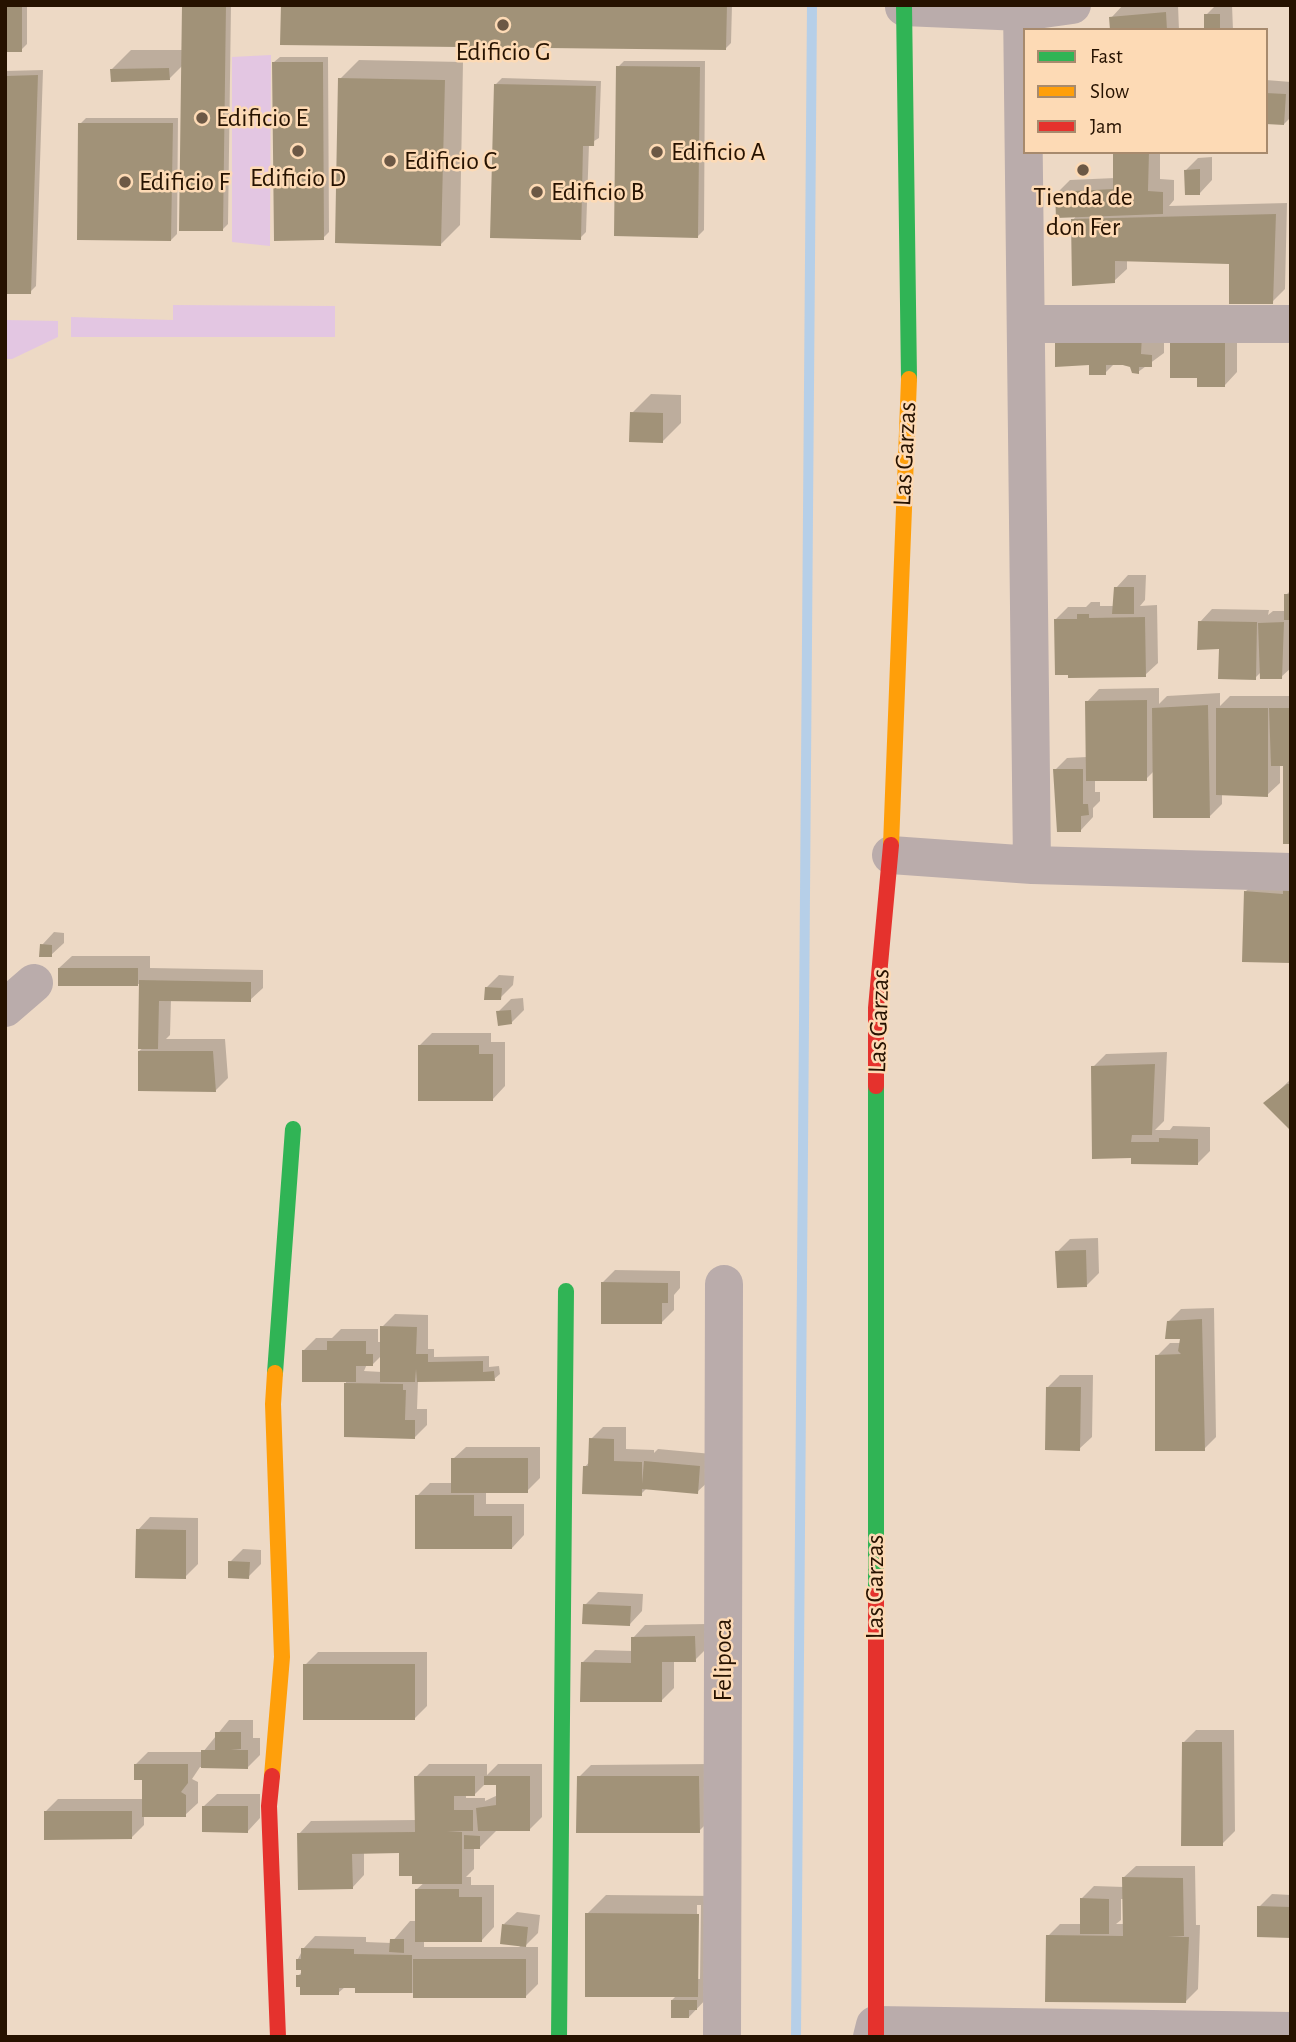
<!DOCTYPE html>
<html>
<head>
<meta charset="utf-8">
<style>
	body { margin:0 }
	#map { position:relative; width:1296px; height:2042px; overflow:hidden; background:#edd9c5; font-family:"Alegreya Sans",sans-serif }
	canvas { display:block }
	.frame { position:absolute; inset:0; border:7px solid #261200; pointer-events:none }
	.legend { position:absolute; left:1023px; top:28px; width:245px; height:126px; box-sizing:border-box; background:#fddab5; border:2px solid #a78a6d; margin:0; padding:9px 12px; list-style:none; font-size:21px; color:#261200 }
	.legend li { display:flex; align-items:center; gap:14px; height:35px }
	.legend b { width:35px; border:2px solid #a78a6d }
</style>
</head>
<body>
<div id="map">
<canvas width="1296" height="2042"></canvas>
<div class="frame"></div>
<ul class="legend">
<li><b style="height:9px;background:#30b455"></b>Fast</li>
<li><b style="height:9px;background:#ff9f0a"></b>Slow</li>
<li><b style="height:9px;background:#e5322d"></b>Jam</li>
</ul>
</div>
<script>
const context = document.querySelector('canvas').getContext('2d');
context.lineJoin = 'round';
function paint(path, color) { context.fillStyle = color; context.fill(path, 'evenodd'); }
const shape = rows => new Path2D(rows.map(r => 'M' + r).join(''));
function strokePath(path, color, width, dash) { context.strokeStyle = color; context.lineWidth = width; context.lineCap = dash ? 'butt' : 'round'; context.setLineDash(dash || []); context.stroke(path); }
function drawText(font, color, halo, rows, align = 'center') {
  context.font = font + ' "Alegreya Sans",sans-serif'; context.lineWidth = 5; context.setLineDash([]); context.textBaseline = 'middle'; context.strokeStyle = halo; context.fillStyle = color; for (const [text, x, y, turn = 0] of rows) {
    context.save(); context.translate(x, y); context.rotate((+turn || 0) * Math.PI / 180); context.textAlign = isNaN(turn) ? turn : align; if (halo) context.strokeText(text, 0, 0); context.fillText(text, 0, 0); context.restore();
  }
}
const green = shape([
	[271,55,270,246,232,242,232,57],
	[173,305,335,306,335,337,71,337,71,317,173,320],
	[5,320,58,321,58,337,12,359,5,359]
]);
const shadow = shape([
	[5,5,27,5,27,44,21,50],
	[184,5,231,5,228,224,222,230,183,65,169,79,112,69,131,50,183,50],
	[282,5,732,5,731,43,725,49],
	[1123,5,1178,5,1179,30,1111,30,1111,18],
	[1216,5,1232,5,1233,30,1206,30,1206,15],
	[280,57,328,57,329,232,323,238,274,62],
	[359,60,463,62,460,225,441,244,340,79],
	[624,61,705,61,704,230,698,236,618,67],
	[43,70,36,286,30,292,5,292,5,71],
	[502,78,601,81,599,138,589,144,586,232,580,238,496,84],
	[1266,80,1291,82,1291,117,1284,124,1266,123],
	[86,118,178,118,177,234,171,240,80,124],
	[1115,152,1160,152,1160,179,1174,180,1174,200,1169,206,1287,203,1285,289,1272,302,1231,262,1127,260,1127,269,1114,281,1073,220,1077,215,1057,193,1070,180,1115,178],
	[1212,157,1212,180,1200,193,1186,170,1198,158],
	[1237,326,1237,372,1225,385,1199,377],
	[1057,335,1164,343,1164,353,1138,372,1131,366,1114,364,1105,373],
	[651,394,681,395,681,423,662,442,632,413],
	[1128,575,1146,575,1145,600,1140,606,1157,605,1158,663,1145,675,1055,620,1068,607,1086,607,1091,602,1100,602,1100,606,1114,606,1116,588],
	[1291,590,1291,668,1281,677,1261,672,1255,678,1221,647,1200,622,1212,609,1269,610,1268,615,1273,611,1286,611,1286,595],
	[1159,688,1159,704,1167,696,1220,693,1220,706,1230,696,1291,696,1291,843,1285,765,1280,765,1280,783,1267,795,1222,793,1222,804,1210,816,1155,770,1146,779,1095,779,1095,792,1100,792,1100,801,1093,808,1093,817,1081,830,1055,770,1067,758,1087,757,1087,702,1099,689],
	[1258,879,1291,881,1291,961,1245,892],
	[54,932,64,933,64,943,51,955,42,945],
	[72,956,150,956,150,968,263,970,263,988,250,1000,171,999,170,1035,166,1039,225,1039,228,1078,215,1091,139,1051,144,1047,141,984,59,984,59,968],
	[499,975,514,976,513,985,500,998,486,988],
	[523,998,524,1010,511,1023,498,1012,511,999],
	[432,1033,491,1033,491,1042,505,1042,505,1086,493,1099,419,1046],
	[1167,1052,1164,1121,1155,1130,1170,1130,1173,1126,1210,1127,1210,1151,1197,1164,1133,1162,1093,1067,1106,1054],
	[1291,1079,1291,1128,1266,1103],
	[1098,1238,1099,1273,1087,1285,1057,1252,1070,1239],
	[615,1270,680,1271,680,1288,674,1295,674,1310,661,1323,602,1283],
	[1214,1308,1216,1437,1204,1449,1157,1356,1170,1343,1181,1343,1182,1337,1168,1322,1181,1309],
	[395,1314,428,1315,428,1349,434,1349,434,1357,489,1356,489,1367,499,1366,500,1374,494,1379,418,1381,417,1409,427,1409,427,1425,415,1437,345,1436,346,1380,303,1351,316,1338,332,1338,341,1329,378,1329,378,1342,382,1342,382,1327],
	[382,1355,382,1372,364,1371,367,1364,373,1364],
	[1060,1375,1093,1375,1092,1437,1079,1449,1048,1387],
	[603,1427,626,1427,626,1449,654,1450,654,1453,658,1449,712,1454,710,1480,697,1492,647,1488,641,1494,585,1467,590,1461,591,1439],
	[466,1447,540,1447,540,1478,527,1491,486,1491,486,1504,524,1504,524,1535,512,1548,417,1496,430,1483,453,1483,453,1459],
	[150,1517,198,1518,198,1564,185,1577,138,1530],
	[243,1549,261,1550,261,1564,248,1577,230,1562],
	[598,1592,643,1594,642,1611,630,1624,585,1605],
	[707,1624,708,1647,695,1660,674,1660,674,1688,661,1701,582,1663,595,1650,633,1651,633,1638,645,1625],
	[318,1652,427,1652,427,1706,414,1719,305,1665],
	[229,1720,253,1720,253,1738,260,1738,260,1755,248,1767,200,1767,192,1779,198,1782,198,1803,185,1815,144,1815,144,1825,131,1838,46,1811,58,1799,144,1799,144,1778,135,1765,148,1752,203,1752],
	[1196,1730,1234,1730,1235,1831,1222,1844,1184,1742],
	[429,1764,487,1764,487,1775,498,1764,542,1764,542,1817,529,1830,497,1830,479,1848,474,1847,474,1869,466,1877,471,1877,471,1885,494,1885,494,1927,482,1940,424,1940,424,1947,520,1947,504,1924,517,1912,540,1915,538,1933,524,1947,538,1947,538,1984,525,1997,357,1991,357,1987,345,1987,338,1993,298,1976,303,1971,298,1959,303,1949,315,1936,366,1937,366,1942,391,1943,410,1921,417,1921,417,1889,425,1882,404,1851,364,1852,364,1875,352,1888,299,1834,311,1821,416,1820,416,1777],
	[486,1783,498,1783,498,1795,485,1801,485,1798,466,1798,466,1795,474,1795],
	[711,1764,712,1818,699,1831,579,1777,591,1765],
	[217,1794,260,1794,260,1818,248,1831,204,1806],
	[1136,1866,1195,1866,1196,1925,1200,1925,1198,1989,1185,2002,1048,1936,1060,1924,1081,1924,1081,1899,1094,1886,1124,1887,1123,1878],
	[1121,1899,1124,1899,1124,1924,1116,1924,1121,1920],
	[1272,1894,1291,1895,1291,1936,1259,1907],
	[606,1895,717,1896,709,1996,689,2017,672,2000,677,1995,587,1914],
	[697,1905,701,1905,700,1979,697,1979]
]);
const stream = shape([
	[796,2037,812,5]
]);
const building = shape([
	[5,5,22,5,22,52,5,52],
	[182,5,226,5,223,231,179,231],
	[281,5,727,5,726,50,280,45],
	[1166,12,1167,30,1110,30,1109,17],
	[1204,14,1220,14,1220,30,1204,30],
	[272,62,323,62,324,240,274,241],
	[616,66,700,67,698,238,614,236],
	[169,68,170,80,111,82,110,69],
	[38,75,31,294,5,294,5,76],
	[338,78,445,80,441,246,335,243],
	[494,84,596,86,594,146,583,146,581,240,490,238],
	[1266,93,1286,94,1284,125,1266,124],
	[78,123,173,123,171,241,77,240],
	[1113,152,1149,152,1148,191,1163,192,1163,214,1056,218,1055,192,1113,189],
	[1200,169,1200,195,1185,195,1184,170],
	[1276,214,1273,304,1229,304,1229,264,1115,261,1115,283,1072,286,1071,219],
	[1055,334,1142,335,1141,354,1152,355,1152,367,1139,367,1139,374,1132,373,1130,367,1123,365,1106,365,1106,375,1089,375,1089,365,1055,367],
	[1170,338,1225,338,1225,387,1197,387,1197,378,1170,378],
	[630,412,663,413,663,443,629,442],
	[1114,587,1134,587,1134,614,1112,614],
	[1284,594,1291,594,1291,620,1284,620],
	[1077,614,1089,614,1089,618,1145,617,1146,677,1068,678,1068,675,1055,675,1054,619,1077,619],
	[1198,621,1257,622,1256,680,1218,679,1219,649,1197,650],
	[1284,622,1282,679,1260,679,1258,623],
	[1147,700,1147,781,1086,781,1085,701],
	[1208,705,1210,818,1153,818,1152,708],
	[1216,708,1268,708,1268,797,1216,795],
	[1269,708,1291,708,1291,844,1283,844,1283,766,1271,766],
	[1053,769,1083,769,1083,804,1088,804,1089,815,1081,816,1081,832,1057,832],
	[1283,887,1291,887,1291,963,1242,962,1244,891,1283,894],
	[40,944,52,945,52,957,39,957],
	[58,968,138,968,138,986,58,986],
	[139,980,251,982,251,1002,159,1001,158,1049,138,1049],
	[485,987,502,988,501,1000,484,1000],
	[511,1010,512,1024,498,1026,496,1011],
	[418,1045,479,1045,479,1054,493,1054,493,1101,418,1101],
	[138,1051,213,1051,216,1092,138,1091],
	[1155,1064,1152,1135,1132,1135,1131,1142,1159,1142,1159,1138,1198,1139,1198,1165,1131,1164,1131,1158,1092,1159,1091,1066],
	[1287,1084,1291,1084,1291,1131,1263,1103],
	[1086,1250,1087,1287,1057,1288,1055,1251],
	[601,1282,668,1283,668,1303,662,1303,662,1324,601,1324],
	[1202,1319,1205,1451,1155,1451,1155,1355,1181,1354,1178,1351,1180,1339,1165,1339,1167,1321],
	[380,1326,417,1327,416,1354,428,1354,428,1362,483,1361,483,1372,494,1371,495,1381,417,1382,416,1369,415,1382,380,1382],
	[327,1341,366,1341,366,1354,373,1354,373,1366,356,1366,356,1382,302,1382,302,1350,327,1350],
	[344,1383,403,1384,403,1390,406,1390,405,1420,415,1420,415,1439,344,1437],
	[1046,1387,1081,1387,1080,1451,1045,1450],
	[589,1438,614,1439,614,1461,642,1462,642,1484,644,1461,700,1466,698,1494,642,1489,642,1496,582,1494,583,1466,588,1466],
	[451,1458,528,1458,528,1493,451,1493],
	[415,1495,474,1495,474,1516,512,1516,512,1549,415,1549],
	[136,1529,186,1530,186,1579,135,1578],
	[228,1561,250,1562,249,1579,228,1578],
	[583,1604,631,1606,630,1626,582,1624],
	[695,1636,696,1662,662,1662,662,1702,580,1702,581,1662,631,1663,631,1637],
	[303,1664,415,1664,415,1720,303,1720],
	[215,1732,241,1732,241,1749,231,1750,248,1750,248,1769,201,1768,201,1750,215,1750],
	[1182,1742,1222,1742,1223,1846,1181,1846],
	[134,1764,188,1764,188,1783,181,1792,186,1795,186,1817,142,1817,142,1780,134,1780],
	[414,1776,475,1776,475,1796,454,1796,454,1810,473,1810,473,1831,447,1831,462,1832,462,1884,412,1884,412,1876,399,1876,399,1853,352,1854,353,1889,298,1890,297,1833,415,1832],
	[484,1776,530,1776,530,1831,478,1831,476,1808,496,1805,496,1785,484,1785],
	[577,1776,699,1776,700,1833,576,1833],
	[202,1806,248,1806,248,1833,202,1832],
	[44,1811,132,1811,132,1839,44,1840],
	[464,1835,480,1836,480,1849,464,1849],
	[1122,1877,1183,1878,1184,1936,1168,1937,1189,1937,1186,2003,1045,2002,1046,1935,1123,1936],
	[415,1889,459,1889,459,1897,482,1897,482,1942,415,1942],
	[1080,1898,1109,1899,1109,1934,1080,1934],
	[1257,1906,1291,1907,1291,1938,1257,1937],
	[585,1913,699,1914,698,1997,585,1997],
	[502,1924,528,1927,526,1947,500,1944],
	[390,1939,404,1939,404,1953,389,1952],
	[301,1948,354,1949,354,1954,412,1955,412,1993,355,1993,355,1988,339,1988,339,1995,300,1995,300,1987,296,1987,296,1975,301,1975,301,1970,296,1970,296,1959,301,1959],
	[413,1959,526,1959,526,1998,413,1998],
	[671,2000,697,2000,697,2010,689,2010,689,2018,671,2018]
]);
const street = shape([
	[1022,5,1032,865],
	[904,7,1022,12,1072,5],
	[1028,324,1291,324],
	[891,855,1032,865,1291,872],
	[5,1008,34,983],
	[722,2037,724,1284],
	[872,2037,875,2025,1291,2031]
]);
const fast = shape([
	[904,5,909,379],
	[876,1086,876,1593],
	[275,1373,293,1129],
	[559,2037,566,1291]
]);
const slow = shape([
	[891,845,909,379],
	[272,1776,282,1657,273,1404,275,1373]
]);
const jam = shape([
	[876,1086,876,1008,891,845],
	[876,1593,876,2037],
	[272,1776,269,1806,278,2037]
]);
const markers = [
	[503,25,7,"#6c5845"],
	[202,118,7,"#6c5845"],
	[298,151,7,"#6c5845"],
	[657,152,7,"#6c5845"],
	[390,161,7,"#6c5845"],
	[1083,170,7,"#6c5845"],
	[125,182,7,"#6c5845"],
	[537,192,7,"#6c5845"]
];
const poiNames = [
	["Edificio G",503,52,"center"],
	["Edificio E",216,118],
	["Edificio A",671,152],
	["Edificio C",404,161],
	["Edificio D",298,178,"center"],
	["Edificio F",139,182],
	["Edificio B",551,192],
	["Tienda de",1083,197,"center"],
	["don Fer",1083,227,"center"]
];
const streetNames = [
	["Las Garzas",905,454,-87],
	["Las Garzas",879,1021,-88],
	["Las Garzas",875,1587,-90],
	["Felipoca",723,1660,-90]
];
paint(green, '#e3c6e2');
paint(shadow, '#0003');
strokePath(stream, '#b6cfe8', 10);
paint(building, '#a19278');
strokePath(street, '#baacab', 38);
strokePath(fast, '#30b455', 16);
strokePath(slow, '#ff9f0a', 16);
strokePath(jam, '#e5322d', 16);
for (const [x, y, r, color] of markers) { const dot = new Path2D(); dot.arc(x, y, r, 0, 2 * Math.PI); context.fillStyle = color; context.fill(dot); strokePath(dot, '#fddab5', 2.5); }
drawText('26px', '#261200', '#fddab5', poiNames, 'left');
drawText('26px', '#261200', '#fddab5', streetNames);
</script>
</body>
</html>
